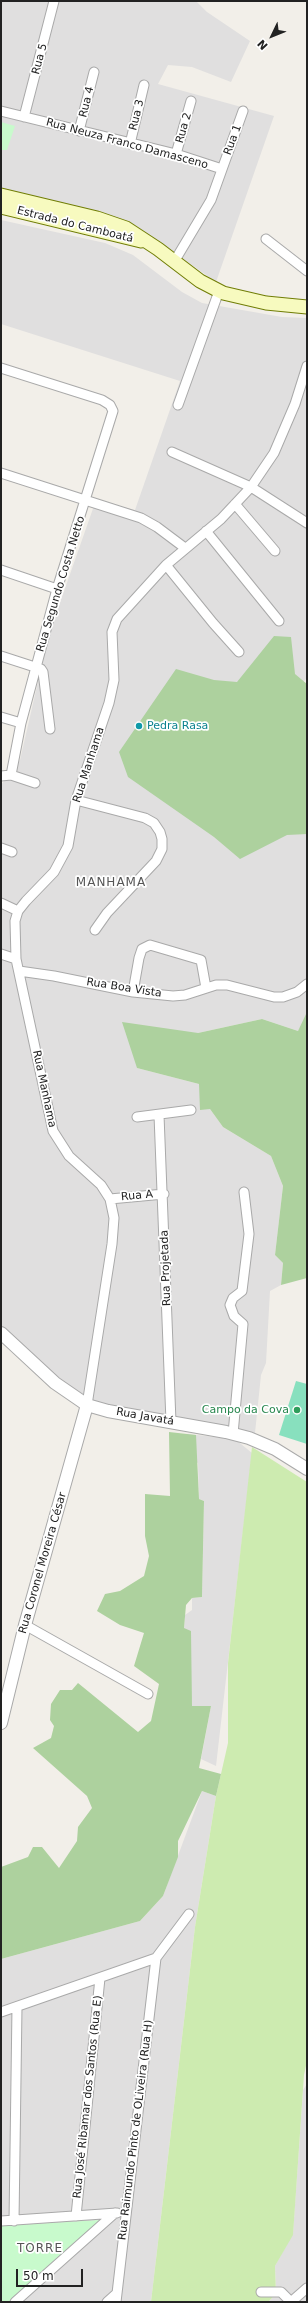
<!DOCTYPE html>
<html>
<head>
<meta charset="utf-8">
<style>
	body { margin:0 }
	#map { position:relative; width:308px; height:2303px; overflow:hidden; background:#f2efe9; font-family:"DejaVu Sans",sans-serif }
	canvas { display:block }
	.frame { position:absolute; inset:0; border:2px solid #222; pointer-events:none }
	.north { position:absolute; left:252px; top:16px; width:40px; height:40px; -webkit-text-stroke:3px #fff; paint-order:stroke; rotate:227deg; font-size:11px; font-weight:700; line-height:16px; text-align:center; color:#222 }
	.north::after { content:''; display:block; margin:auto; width:14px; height:18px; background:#222; clip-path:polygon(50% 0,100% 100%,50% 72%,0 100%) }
	.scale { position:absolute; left:16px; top:2269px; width:67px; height:18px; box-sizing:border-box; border:2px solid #222; border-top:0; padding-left:5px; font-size:12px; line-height:14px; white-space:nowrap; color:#222; -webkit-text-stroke:3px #fff; paint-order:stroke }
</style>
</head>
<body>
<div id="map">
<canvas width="308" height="2303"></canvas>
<div class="frame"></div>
<div class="north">N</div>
<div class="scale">50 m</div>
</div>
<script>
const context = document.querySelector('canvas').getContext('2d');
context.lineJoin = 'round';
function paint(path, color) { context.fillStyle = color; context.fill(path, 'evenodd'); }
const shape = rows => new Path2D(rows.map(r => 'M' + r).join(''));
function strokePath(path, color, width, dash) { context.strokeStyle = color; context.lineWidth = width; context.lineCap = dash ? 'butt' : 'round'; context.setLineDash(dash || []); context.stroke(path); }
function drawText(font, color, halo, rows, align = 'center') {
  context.font = font + ' "DejaVu Sans",sans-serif'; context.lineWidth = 3.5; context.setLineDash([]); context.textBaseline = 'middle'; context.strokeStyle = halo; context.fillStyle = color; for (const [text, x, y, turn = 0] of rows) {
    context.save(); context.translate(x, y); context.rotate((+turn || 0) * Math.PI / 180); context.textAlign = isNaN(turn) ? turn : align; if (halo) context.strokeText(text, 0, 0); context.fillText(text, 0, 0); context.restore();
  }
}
const residential = shape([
	[1,1,196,1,207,12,250,41,231,82,192,67,168,65,158,84,274,116,216,282,135,225,1,191],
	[1,220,105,243,133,255,182,292,202,303,282,317,307,318,307,678,237,752,307,830,307,1019,298,1031,262,1019,198,1033,137,1068,199,1084,210,1109,223,1127,271,1156,283,1186,275,1255,283,1263,281,1285,270,1291,266,1363,261,1375,255,1433,209,1422,108,1411,7,1344,1,1325,1,785,20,760,49,634,96,500,135,510,180,381,1,324],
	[187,1434,235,1439,252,1453,216,1766,201,1759,211,1706,192,1706,184,1628,185,1615,192,1610,192,1598,202,1597,204,1501,199,1499,198,1463,189,1460],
	[202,1791,216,1796,195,1927,151,2302,1,2302,1,1959,140,1921,163,1896],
	[307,2084,307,2302,268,2302,276,2294,289,2294,276,2289,275,2266,293,2233,303,2090]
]);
const grass = shape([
	[252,1447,307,1482,307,2061,304,2075,293,2235,275,2266,276,2294,268,2302,151,2302,195,1927,216,1796,228,1743,228,1663]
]);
const forest = shape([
	[274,636,291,637,295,674,307,684,307,834,287,835,240,859,214,837,128,777,119,752,176,669,214,680,237,682],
	[307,1012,307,1278,281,1285,283,1263,275,1255,283,1186,271,1156,223,1127,210,1109,200,1110,199,1084,137,1068,122,1022,198,1033,262,1019,298,1031],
	[169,1432,196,1435,199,1499,204,1501,202,1597,192,1598,186,1605,184,1628,191,1631,192,1706,211,1706,199,1768,221,1774,216,1796,202,1791,178,1841,178,1857,163,1896,140,1921,1,1959,1,1867,28,1857,33,1847,42,1847,59,1868,77,1841,78,1827,92,1808,87,1796,33,1748,51,1738,54,1726,50,1720,51,1704,60,1690,72,1690,78,1683,138,1732,151,1721,159,1684,134,1666,144,1633,120,1625,97,1611,105,1594,120,1591,144,1576,149,1556,145,1536,145,1494,170,1496]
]);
const park = shape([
	[1,122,15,126,7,150,1,150],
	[100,2220,10,2302,1,2302,1,2226]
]);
const pitch = shape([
	[296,1381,307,1384,307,1444,279,1435]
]);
const minor = shape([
	[1,111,176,154,222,169],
	[24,117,54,1],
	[79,131,94,72],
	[130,144,144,85],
	[176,154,191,101],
	[266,239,307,271],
	[174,262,211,200,243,111],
	[1,368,102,400,110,405,113,411,57,589,21,723,11,775],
	[178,405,219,291],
	[172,452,251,487,307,523],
	[1,473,141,518,157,527,185,548],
	[235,504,275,551],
	[206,531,279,621],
	[166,565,213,623,239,652],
	[1,570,57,589],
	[1,656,41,669,43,672,50,729],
	[1,717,21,723],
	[1,776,11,775,35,783],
	[76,800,145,818,154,823,160,832,162,839,162,849,156,861,107,913,95,930],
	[1,848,12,852],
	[1,903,18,911],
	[1,954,16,959],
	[19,971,54,976,133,992,173,996,185,995,216,985,227,985,274,997,283,997,297,992,307,984],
	[133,992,139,958,142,949,150,945,201,960,206,988],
	[159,1115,171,1422],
	[137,1117,191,1110],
	[110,1199,164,1194],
	[87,1405,112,1244,114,1218,110,1199,101,1185,69,1156,53,1131,16,959,15,921,18,911,26,901,54,872,68,846,76,800,109,703,114,680,112,632,117,619,166,565,221,519,251,487,274,453,295,404,307,366],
	[233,1434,243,1324,234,1316,230,1305,233,1298,242,1291,249,1234,244,1192],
	[25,1625,148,1694],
	[1,2012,156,1958,189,1914],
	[76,2216,100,1978],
	[1,2221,117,2213],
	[14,2221,17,2007],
	[261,2292,281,2292,291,2302,307,2288],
	[15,2302,115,2213],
	[107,2302,117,2293],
	[116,2302,156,1958]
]);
const tertiary = shape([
	[1,1333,55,1383,87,1405,108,1411,226,1432,249,1438,275,1449,307,1469],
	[1,1723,25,1625,87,1405]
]);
const secondary = shape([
	[1,195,97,218,126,228,158,249,200,281,223,293,266,303,307,307],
	[1,207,141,241]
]);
const markers = [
	[139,726,4,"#0f9aa8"],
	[297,1410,4,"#2e9e5b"]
];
const streetNames = [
	["Rua 5",40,59,-75],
	["Rua 4",87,102,-76],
	["Rua 3",137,115,-76],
	["Rua 2",184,128,-74],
	["Rua 1",233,140,-70],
	["Rua Neuza Franco Damasceno",127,144,15],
	["Estrada do Camboatá",75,225,14],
	["Rua Segundo Costa Netto",61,584,-73],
	["Rua Manhama",89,765,-72],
	["Rua Boa Vista",124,988,9],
	["Rua Manhama",44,1089,78],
	["Rua A",137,1196,-5],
	["Rua Projetada",166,1268,-92],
	["Rua Javatá",145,1417,10],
	["Rua Coronel Moreira César",43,1563,-74],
	["Rua José Ribamar dos Santos (Rua E)",88,2097,-84],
	["Rua Raimundo Pinto de OLiveira (Rua H)",136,2130,-83]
];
const cultureNames = [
	["Pedra Rasa",147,726]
];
const leisureNames = [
	["Campo da Cova",289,1410]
];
const neighbourhoodNames = [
	["MANHAMA",111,883],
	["TORRE",40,2249]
];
paint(residential, '#e0dfdf');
paint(grass, '#cdebb0');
paint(forest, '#add19e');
paint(park, '#c8facc');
paint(pitch, '#88e0be');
strokePath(minor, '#a9a9a9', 11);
strokePath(tertiary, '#a9a9a9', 14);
strokePath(secondary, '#707d05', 15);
strokePath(minor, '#fff', 9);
strokePath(tertiary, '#fff', 12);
strokePath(secondary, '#f7fabf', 13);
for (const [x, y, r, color] of markers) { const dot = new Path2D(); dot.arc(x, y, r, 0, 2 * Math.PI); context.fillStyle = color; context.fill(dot); strokePath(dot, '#fff', 1.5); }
drawText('11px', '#222', '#fff', streetNames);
drawText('11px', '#0d838f', '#fff', cultureNames, 'left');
drawText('11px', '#27864d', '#fff', leisureNames, 'right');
context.letterSpacing = '1px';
drawText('12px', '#555', '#fff', neighbourhoodNames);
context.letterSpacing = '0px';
</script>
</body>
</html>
